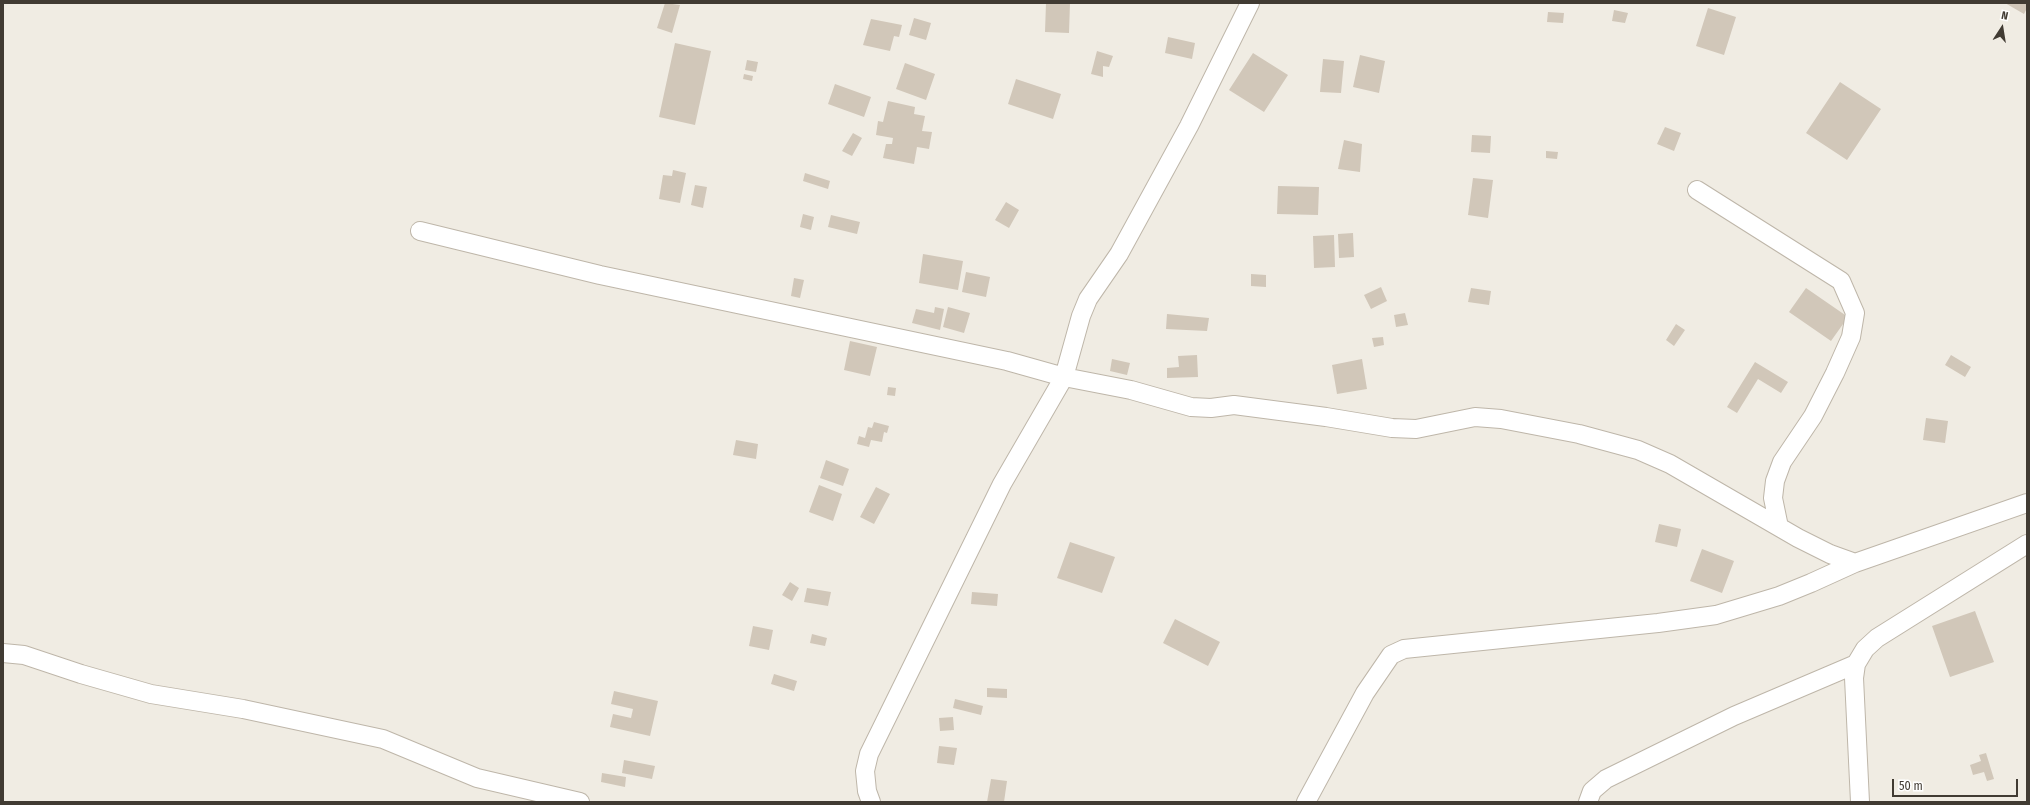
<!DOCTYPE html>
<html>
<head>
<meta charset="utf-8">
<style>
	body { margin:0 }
	#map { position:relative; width:2030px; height:805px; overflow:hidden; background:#f0ece3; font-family:"Fira Sans Condensed",sans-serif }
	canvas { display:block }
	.frame { position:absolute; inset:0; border:4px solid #413b33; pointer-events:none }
	.north { position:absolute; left:1982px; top:8px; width:40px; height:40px; -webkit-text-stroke:3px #fff; paint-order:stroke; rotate:12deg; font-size:11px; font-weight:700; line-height:16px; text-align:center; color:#413b33 }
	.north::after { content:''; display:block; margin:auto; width:14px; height:18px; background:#413b33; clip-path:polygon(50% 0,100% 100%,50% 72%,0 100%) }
	.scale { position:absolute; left:1892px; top:779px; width:126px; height:18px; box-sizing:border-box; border:2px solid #413b33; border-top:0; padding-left:5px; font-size:12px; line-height:14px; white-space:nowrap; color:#413b33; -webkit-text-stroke:3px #fff; paint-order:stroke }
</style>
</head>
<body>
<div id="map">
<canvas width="2030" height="805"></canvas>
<div class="frame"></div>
<div class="north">N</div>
<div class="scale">50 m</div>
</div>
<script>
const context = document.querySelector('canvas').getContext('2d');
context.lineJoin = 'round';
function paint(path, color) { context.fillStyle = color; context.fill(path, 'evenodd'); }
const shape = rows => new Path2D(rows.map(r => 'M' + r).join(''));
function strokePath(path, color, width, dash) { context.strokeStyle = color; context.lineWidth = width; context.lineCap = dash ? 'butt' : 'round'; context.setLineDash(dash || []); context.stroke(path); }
const building = shape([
	[665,3,680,5,672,33,657,28],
	[1046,3,1070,3,1069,33,1045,32],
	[2005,3,2027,3,2027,8,2024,14],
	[1708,8,1736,17,1724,55,1696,46],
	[1614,10,1628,13,1625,23,1612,21],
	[1548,12,1564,13,1563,23,1547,22],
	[914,18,931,23,926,40,909,35],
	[871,19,902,25,899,37,894,36,890,51,863,45],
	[1168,37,1195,43,1192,59,1165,53],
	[675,43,711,51,695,125,659,117],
	[1097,51,1113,56,1109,67,1103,66,1103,77,1091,74],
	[1253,53,1288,75,1264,112,1229,90],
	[1360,55,1385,61,1379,93,1353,87],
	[1323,59,1344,61,1341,93,1320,92],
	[747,60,758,62,756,72,745,70],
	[905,63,935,74,926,100,896,89],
	[744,74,753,76,752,81,743,79],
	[1016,79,1061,94,1053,119,1008,104],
	[1840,82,1881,109,1847,160,1806,133],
	[835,84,871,97,864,117,828,104],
	[888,101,915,107,914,114,925,116,922,131,932,132,929,149,917,147,914,164,883,158,886,144,892,144,893,138,876,135,878,121,883,122],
	[1665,127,1681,133,1674,151,1657,144],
	[853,133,862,138,852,156,842,151],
	[1472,135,1491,136,1490,153,1471,152],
	[1344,140,1362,144,1360,172,1338,169],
	[1546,151,1558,152,1557,159,1546,158],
	[673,170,686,173,680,203,659,199,663,175,672,176],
	[805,173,830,181,828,189,803,181],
	[1473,178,1493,180,1488,218,1468,215],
	[695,185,707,187,703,208,691,205],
	[1278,186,1319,187,1318,215,1277,214],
	[1006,202,1019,210,1009,228,995,220],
	[803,214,814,217,811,230,800,227],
	[831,215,860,222,857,234,828,227],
	[1353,233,1354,257,1339,258,1338,234],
	[1334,235,1335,267,1314,268,1313,236],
	[923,254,963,261,958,290,919,283],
	[966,272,990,277,986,297,962,292],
	[1251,274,1266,275,1266,287,1251,286],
	[794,278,804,280,800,298,791,296],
	[1381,287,1387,301,1371,309,1364,295],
	[1471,288,1491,291,1489,305,1468,302],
	[1806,288,1848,317,1831,341,1789,312],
	[935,307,944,309,940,330,912,323,916,309,934,313],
	[948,307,970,313,964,333,943,327],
	[1405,313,1408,325,1396,327,1394,315],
	[1167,314,1209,318,1207,331,1166,329],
	[1676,324,1685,330,1674,346,1666,340],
	[1383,337,1384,345,1374,347,1372,338],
	[850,341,877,347,870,376,844,370],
	[1197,355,1198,377,1167,378,1167,368,1179,367,1178,356],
	[1951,355,1971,367,1965,377,1945,365],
	[1112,359,1130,363,1127,375,1110,371],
	[1362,359,1367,389,1337,394,1332,365],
	[1755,362,1788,382,1781,393,1758,379,1737,413,1727,407],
	[888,387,896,388,895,396,887,395],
	[1926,418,1948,421,1945,443,1923,440],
	[874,422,889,426,887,433,884,432,882,442,871,440,869,447,857,444,859,436,865,438,868,427,872,428],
	[736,440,758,444,756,459,733,455],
	[826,460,849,469,843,486,820,478],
	[819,485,842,494,833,521,809,512],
	[876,487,890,494,874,524,860,517],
	[1659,524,1681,529,1677,547,1655,542],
	[1070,542,1115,557,1102,593,1057,578],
	[1702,549,1734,561,1722,593,1690,581],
	[790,582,799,588,792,601,782,595],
	[807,588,831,592,828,606,804,602],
	[972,592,998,594,997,606,971,604],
	[1975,611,1994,662,1950,677,1932,626],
	[1175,619,1220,642,1208,666,1163,643],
	[753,626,773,630,769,650,749,646],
	[812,634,827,638,825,646,810,643],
	[774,674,797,681,794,691,771,684],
	[987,688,1007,689,1007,698,987,697],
	[614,691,658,701,650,736,610,727,613,714,631,718,633,709,611,704],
	[955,699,983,706,981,715,953,708],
	[953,717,954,730,940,731,939,718],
	[939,746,957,748,954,765,937,763],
	[1986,753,1994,779,1987,781,1984,772,1973,775,1970,765,1981,761,1979,755],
	[624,760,655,766,652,779,622,773],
	[602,773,626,777,625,787,601,782],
	[991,779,1007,781,1004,802,987,802]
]);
const minor = shape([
	[1697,190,1841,281,1855,313,1851,337,1835,373,1813,416,1782,462,1775,481,1773,498,1779,527],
	[420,231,600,275,1007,361,1064,377,1131,390,1191,407,1211,408,1234,405,1326,417,1392,428,1416,429,1475,417,1501,419,1579,434,1638,450,1670,464,1798,538,1830,554,1855,563],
	[3,653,24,655,81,674,151,694,243,709,383,739,477,778,580,802],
	[871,802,867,791,865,771,869,754,1002,484,1064,377,1081,316,1088,299,1119,254,1189,126,1250,3],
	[1306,802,1365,693,1391,655,1404,649,1658,623,1716,615,1779,596,1811,583,1855,563,2027,503],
	[1588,802,1592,791,1606,779,1734,716,1856,664],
	[1860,802,1854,678,1856,664,1865,649,1877,638,2027,544]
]);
paint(building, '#d1c7b9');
strokePath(minor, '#beb6a9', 20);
strokePath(minor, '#fff', 18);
</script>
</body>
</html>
